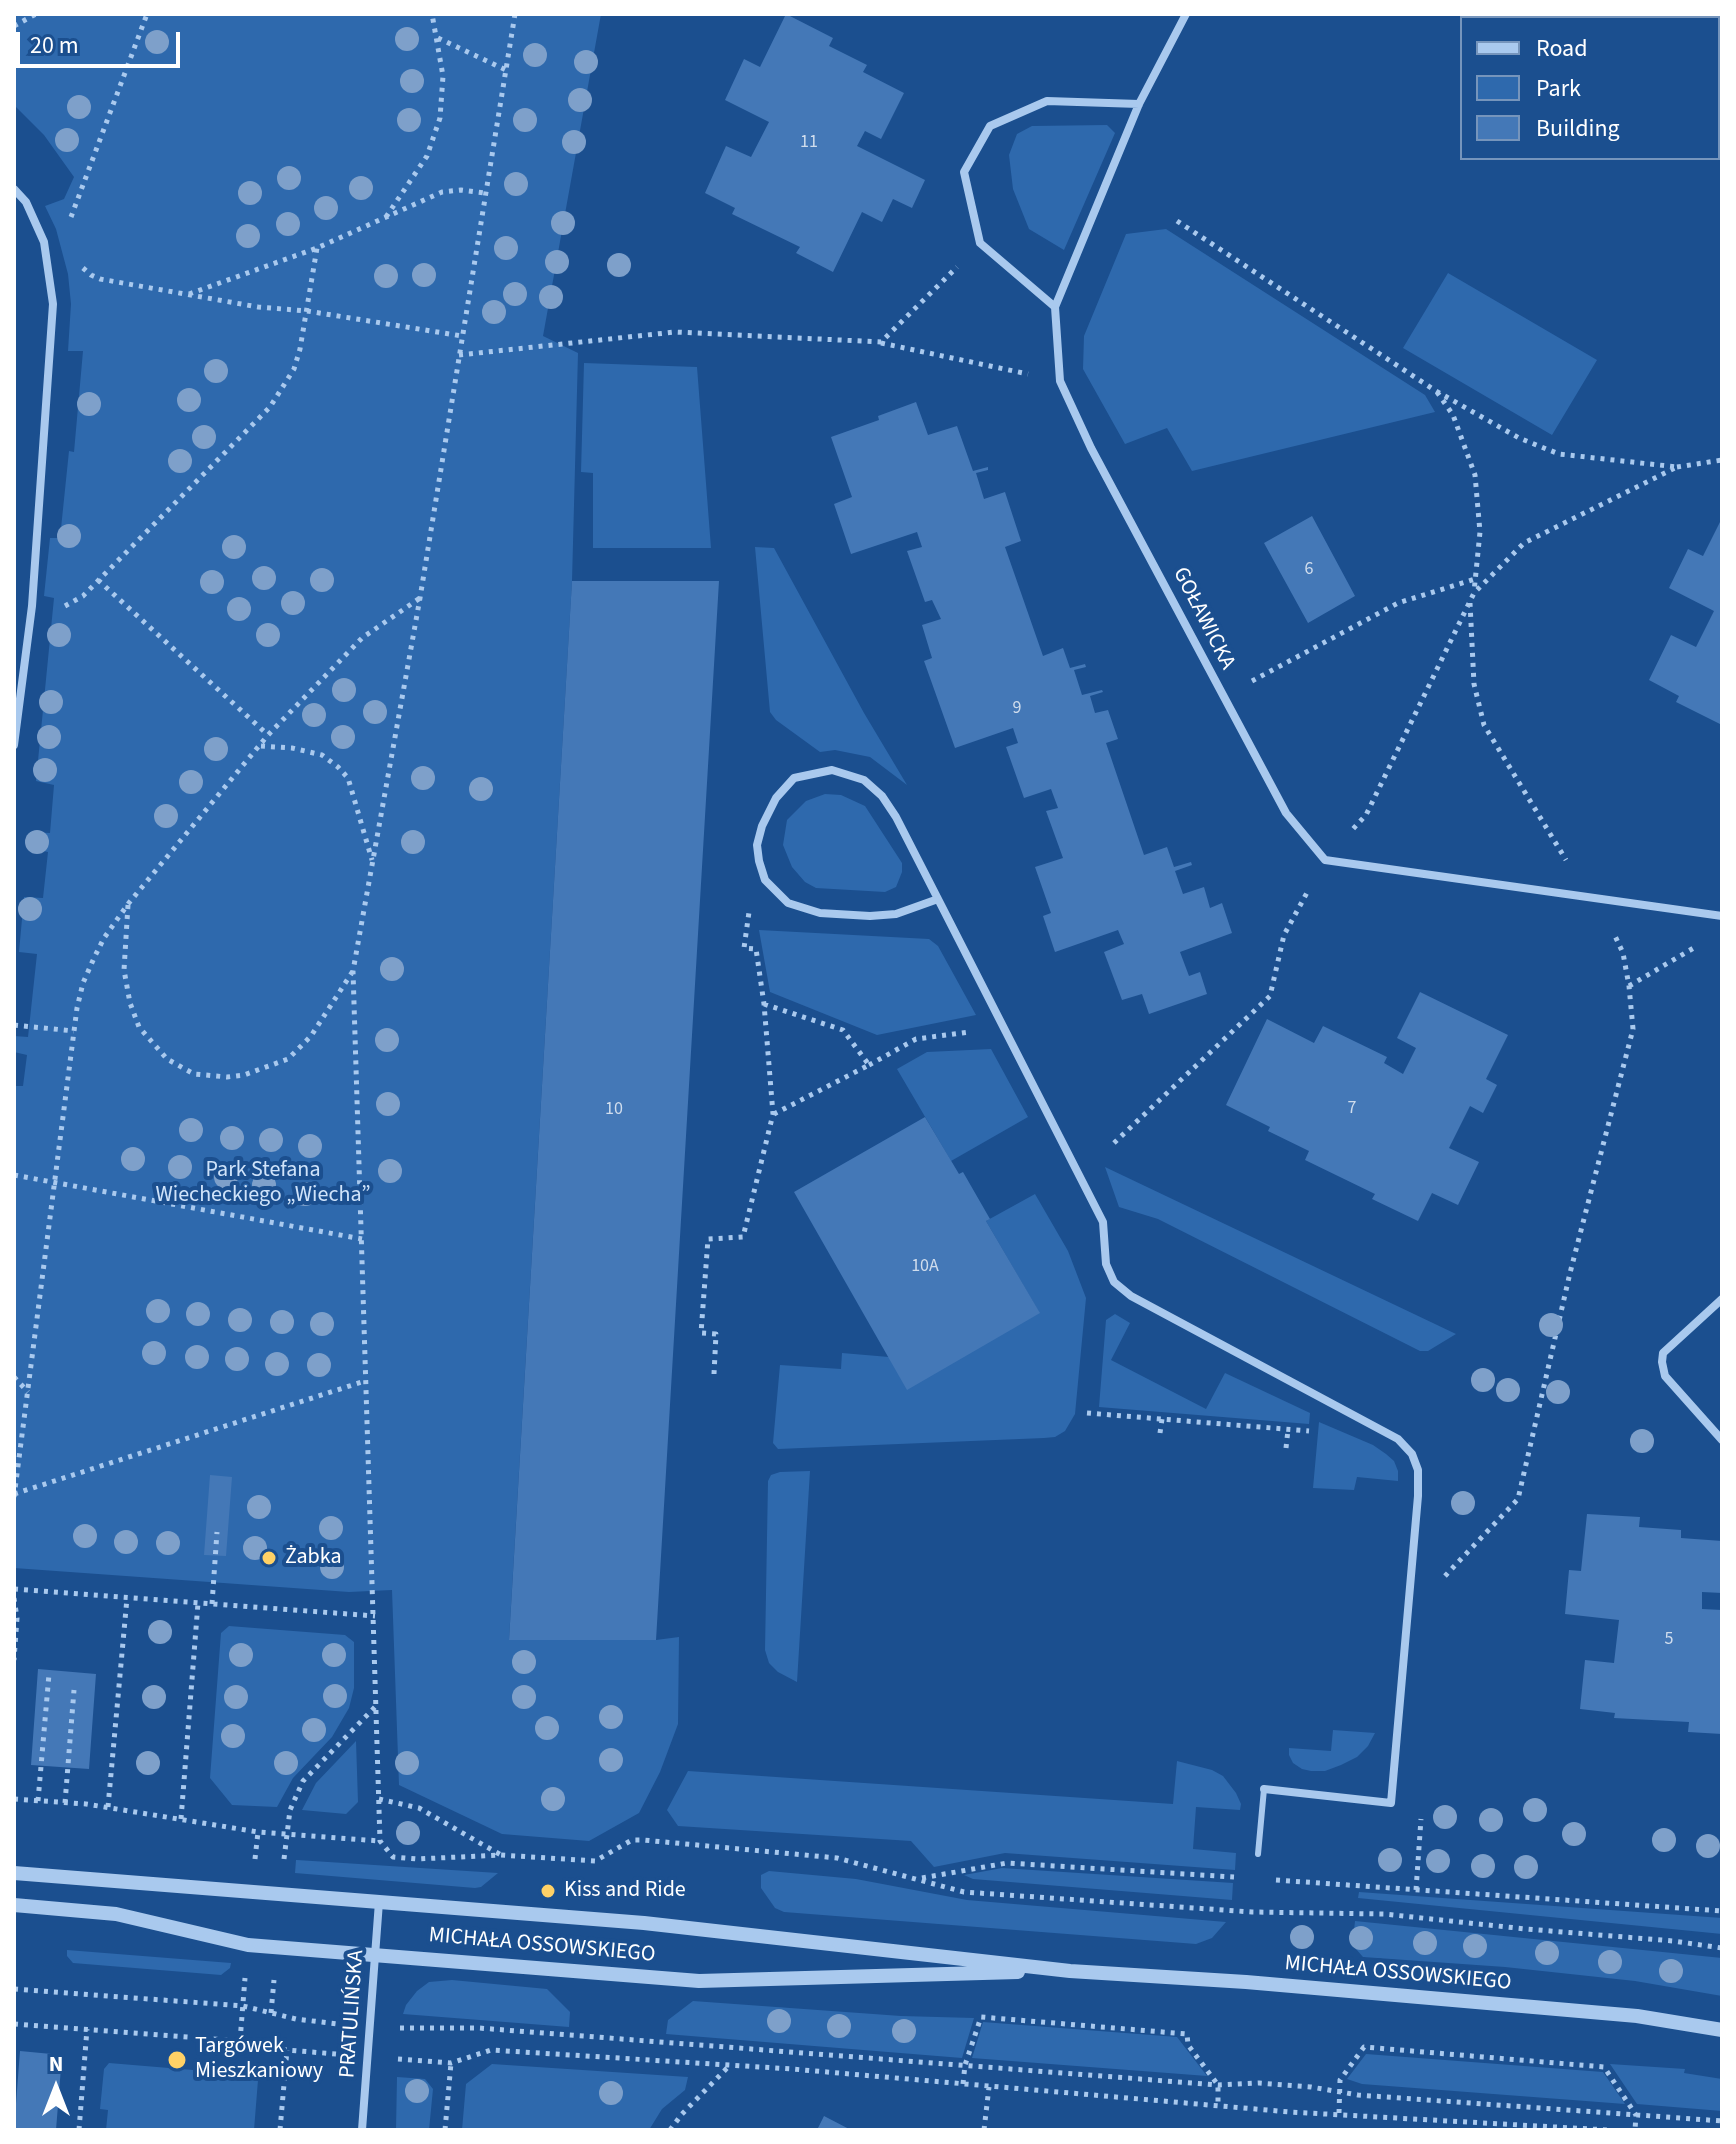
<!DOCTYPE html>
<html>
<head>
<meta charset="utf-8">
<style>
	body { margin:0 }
	#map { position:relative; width:1736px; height:2144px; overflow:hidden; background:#1b4f8f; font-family:"Source Sans 3",sans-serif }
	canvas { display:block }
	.frame { position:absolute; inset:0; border:16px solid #fff; pointer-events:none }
	.legend { position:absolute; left:1460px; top:16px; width:260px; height:144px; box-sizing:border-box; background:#1b4f8f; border:2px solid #7695bc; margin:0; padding:10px 14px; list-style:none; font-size:24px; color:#fff }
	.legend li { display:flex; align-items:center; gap:16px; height:40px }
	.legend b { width:40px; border:2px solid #7695bc }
	.north { position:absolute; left:16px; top:2048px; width:80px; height:80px; -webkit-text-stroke:6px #1b4f8f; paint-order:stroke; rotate:0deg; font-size:22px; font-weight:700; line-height:32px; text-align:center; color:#fff }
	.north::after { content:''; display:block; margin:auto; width:28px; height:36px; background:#fff; clip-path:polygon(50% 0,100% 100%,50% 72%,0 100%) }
	.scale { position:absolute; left:16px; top:32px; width:164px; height:36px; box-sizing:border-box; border:4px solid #fff; border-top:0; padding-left:10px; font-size:24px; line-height:28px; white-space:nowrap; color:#fff; -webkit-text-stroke:6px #1b4f8f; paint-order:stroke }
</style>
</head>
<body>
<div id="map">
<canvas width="1736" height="2144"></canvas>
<div class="frame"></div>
<ul class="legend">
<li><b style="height:10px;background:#a9c9ee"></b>Road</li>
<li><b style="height:22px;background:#2e69ad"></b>Park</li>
<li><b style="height:22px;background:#4478b7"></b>Building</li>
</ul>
<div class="north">N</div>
<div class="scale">20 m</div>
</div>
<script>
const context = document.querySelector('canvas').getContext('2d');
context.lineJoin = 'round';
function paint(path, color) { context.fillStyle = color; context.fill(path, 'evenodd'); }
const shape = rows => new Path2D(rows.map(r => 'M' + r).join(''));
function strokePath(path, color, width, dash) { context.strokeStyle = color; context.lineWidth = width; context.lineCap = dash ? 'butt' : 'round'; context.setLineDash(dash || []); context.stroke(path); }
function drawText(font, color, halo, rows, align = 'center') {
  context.font = font + ' "Source Sans 3",sans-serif'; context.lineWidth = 8; context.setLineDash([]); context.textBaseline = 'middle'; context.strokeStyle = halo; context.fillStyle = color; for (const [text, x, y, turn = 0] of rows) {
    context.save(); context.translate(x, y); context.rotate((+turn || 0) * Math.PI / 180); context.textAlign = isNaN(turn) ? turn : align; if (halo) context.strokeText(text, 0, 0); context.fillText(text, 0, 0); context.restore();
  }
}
const green = shape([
	[14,14,601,14,543,336,578,353,572,581,509,1639,656,1640,679,1637,678,1724,660,1772,639,1813,589,1841,502,1834,399,1785,392,1590,349,1592,14,1568,14,1184,16,1162,14,1161,14,1086,23,1086,27,1055,14,1052,14,1036,28,1037,37,954,19,952,24,897,43,898,48,852,28,848,30,832,50,833,54,785,36,781,54,598,44,596,50,538,60,538,69,451,74,452,83,351,68,351,71,304,68,274,56,229,45,206,64,199,74,177,44,135,14,105],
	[1107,125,1115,133,1064,250,1029,229,1013,189,1009,155,1017,134,1032,126],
	[1166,229,1425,395,1435,412,1192,471,1167,428,1125,444,1083,369,1084,336,1126,234],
	[1448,273,1597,360,1552,435,1403,348],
	[584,363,697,367,711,548,593,548,593,473,581,472],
	[755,547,774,548,864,713,907,785,870,757,835,750,820,752,776,720,770,712],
	[825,794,841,795,865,806,902,863,902,872,896,887,885,892,816,888,805,882,792,867,783,845,787,820,806,801],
	[759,930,929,939,938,946,976,1015,877,1035,770,992],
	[991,1049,1028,1117,951,1161,897,1069,927,1052],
	[1105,1167,1456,1334,1428,1351,1420,1351,1158,1219,1119,1207],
	[1035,1194,1068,1251,1086,1298,1075,1414,1065,1431,1055,1437,1044,1438,778,1449,773,1443,780,1365,841,1369,842,1353,889,1357,1039,1312,986,1221],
	[1115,1314,1130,1323,1111,1360,1206,1409,1225,1373,1310,1413,1309,1424,1099,1407,1106,1320],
	[1319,1422,1373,1445,1386,1454,1394,1461,1398,1471,1398,1481,1357,1477,1354,1490,1313,1488],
	[810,1471,797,1682,778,1672,769,1663,765,1650,768,1481,771,1475,780,1472],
	[229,1626,345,1635,354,1642,354,1688,349,1708,332,1737,293,1778,277,1807,232,1805,210,1778,221,1633],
	[1333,1730,1375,1733,1368,1746,1357,1757,1341,1765,1325,1771,1311,1771,1302,1769,1293,1763,1289,1755,1289,1748,1331,1751],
	[356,1741,358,1802,346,1814,302,1810,316,1783],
	[1177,1761,1212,1770,1223,1776,1236,1793,1241,1804,1240,1810,1196,1807,1193,1849,1236,1853,1235,1870,1005,1853,934,1867,911,1841,678,1826,667,1810,688,1771,1173,1804],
	[296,1860,297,1860,498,1873,481,1887,475,1888,295,1873],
	[1002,1868,1233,1883,1232,1900,973,1879,964,1875],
	[769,1871,856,1879,967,1900,1226,1922,1212,1938,1196,1944,784,1912,775,1908,761,1888,761,1875],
	[1359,1892,1722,1918,1722,1934,1358,1898],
	[1355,1921,1722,1958,1722,1996,1635,1981,1505,1967,1363,1957,1356,1949,1353,1940],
	[67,1950,231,1963,230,1968,221,1975,73,1963,67,1956],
	[452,1980,547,1989,570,2012,569,2027,403,2014,406,2005,417,1991,429,1982],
	[693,2001,901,2016,974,2018,962,2058,666,2034,668,2020],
	[983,2022,1177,2037,1207,2076,972,2058],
	[1366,2054,1603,2072,1625,2104,1362,2084,1347,2079],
	[109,2063,253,2075,258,2080,254,2130,106,2130,108,2110,100,2109,104,2069],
	[492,2064,688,2077,685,2090,662,2109,649,2130,462,2130,466,2084],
	[1610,2064,1685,2069,1684,2073,1722,2079,1722,2111,1637,2104],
	[397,2077,425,2079,433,2089,429,2130,396,2130]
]);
const building = shape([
	[786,14,833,38,829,46,867,65,863,72,904,93,881,139,865,131,857,146,925,180,912,208,893,199,882,222,862,212,833,272,796,253,800,247,732,214,735,208,705,193,726,146,751,157,769,122,725,100,744,59,760,67],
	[916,402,928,435,957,426,973,471,988,467,988,470,976,473,984,499,1005,492,1021,541,1005,547,1043,656,1063,648,1070,668,1085,664,1086,667,1074,670,1082,695,1102,690,1103,692,1090,696,1095,713,1108,710,1118,739,1106,743,1144,855,1167,847,1174,867,1191,862,1192,865,1175,871,1183,894,1204,887,1210,908,1222,903,1232,933,1180,952,1189,976,1200,972,1207,994,1149,1014,1142,994,1122,1000,1104,952,1124,944,1118,930,1055,952,1043,916,1051,913,1035,867,1063,858,1046,811,1058,808,1051,789,1024,798,1006,747,1018,743,1013,728,955,748,924,661,932,658,922,625,941,619,932,600,925,602,907,551,922,547,917,532,851,554,834,504,852,497,831,437,879,420,878,416],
	[1312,516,1355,596,1308,623,1264,543],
	[1722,518,1722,725,1676,702,1679,696,1649,680,1671,635,1696,647,1714,611,1669,588,1688,549,1703,556],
	[572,581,719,581,656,1640,509,1640],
	[1420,992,1508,1035,1486,1079,1497,1085,1483,1113,1470,1106,1449,1148,1479,1162,1458,1205,1432,1193,1418,1221,1372,1199,1375,1194,1305,1160,1309,1151,1268,1131,1270,1127,1226,1105,1267,1019,1314,1043,1323,1026,1387,1057,1384,1063,1403,1074,1416,1048,1397,1038],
	[925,1117,959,1174,963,1172,990,1219,986,1221,1040,1313,907,1390,794,1192],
	[210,1475,232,1477,226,1556,204,1555],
	[1587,1514,1640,1517,1639,1527,1681,1530,1681,1538,1722,1541,1722,1593,1702,1592,1702,1609,1722,1610,1722,1734,1688,1732,1689,1722,1614,1718,1615,1713,1580,1709,1585,1660,1614,1663,1619,1620,1565,1614,1569,1570,1581,1571],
	[38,1669,96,1674,89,1769,31,1765],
	[20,2051,62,2055,56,2130,14,2130],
	[824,2116,851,2130,817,2130]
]);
const path = shape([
	[515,14,420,598,353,971,380,1841,393,1857,417,1859,501,1855,595,1861,632,1840,643,1840,837,1858,964,1892,1252,1912,1384,1914,1526,1929,1673,1941,1722,1948],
	[14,26,36,14],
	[438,38,506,70],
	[71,217,147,14],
	[386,217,427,156,440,118,443,76,432,14],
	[1177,221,1436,391,1519,438,1559,454,1677,467,1524,543,1474,593,1366,815,1352,830],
	[83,268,91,275,100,279,258,307,307,311,462,336],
	[189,294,317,248,442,192,461,190,485,193],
	[881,343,1028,374],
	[459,355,675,332,881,342,957,267],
	[1437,392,1453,415,1475,475,1480,532,1474,592],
	[1677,467,1722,460],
	[98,580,268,735],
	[1470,603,1474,684,1484,725,1566,860],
	[65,606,83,596,270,407,294,369,300,349,317,248],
	[1252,681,1398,603,1475,579],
	[261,746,292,748,322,755,338,767,348,778,372,860],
	[128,905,124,970,130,1003,139,1027,167,1059,194,1074,227,1077,244,1075,288,1059,311,1036,353,971],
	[1629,986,1697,946],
	[764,1004,843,1030,869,1065,774,1114],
	[14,1025,74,1031],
	[869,1065,916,1039,969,1032],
	[1114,1143,1270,996,1284,935,1309,889],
	[14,1175,362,1239],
	[714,1374,716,1334,701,1333,708,1239,743,1237,773,1114,764,1004,756,949,744,948,749,912],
	[14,1377,28,1392],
	[1087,1413,1309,1431],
	[1160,1433,1162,1419],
	[1286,1448,1288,1430],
	[14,1494,365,1381],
	[14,1497,77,1008,83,983,94,958,104,938,128,904,268,735,362,638,420,598],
	[1445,1576,1518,1499,1570,1273,1633,1029,1629,986,1623,953,1615,936],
	[14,1589,375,1616],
	[14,1598,17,1618,14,1660],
	[212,1604,217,1532],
	[14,1799,86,1804,258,1832,380,1841],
	[379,1799,419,1808,501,1855],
	[38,1801,49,1674],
	[65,1803,74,1690],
	[108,1807,127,1598],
	[181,1819,198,1603],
	[255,1859,258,1832],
	[284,1859,290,1810,303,1781,376,1706],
	[922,1878,1007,1863,1234,1877],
	[1276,1880,1722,1911],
	[1416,1890,1421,1819],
	[14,1989,243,2006,296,2019,338,2024],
	[271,2013,274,1980],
	[14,2024,255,2042,287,2050,336,2054],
	[400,2028,479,2028,1218,2085,1259,2083,1311,2087,1358,2095,1722,2121],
	[240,2041,245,1978],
	[398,2059,451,2063,491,2050,792,2069,1290,2112,1608,2130],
	[963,2084,965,2065,981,2017,1187,2034,1188,2045,1218,2085,1218,2104],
	[1339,2113,1340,2080,1364,2047,1604,2067,1636,2115,1635,2130],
	[79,2130,87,2029],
	[280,2130,287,2050],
	[445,2130,451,2063],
	[670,2130,682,2114,729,2066],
	[984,2130,989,2087]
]);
const service = shape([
	[1258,1854,1264,1789]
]);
const minor = shape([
	[1186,14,1139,104,1055,307,1060,381,1091,448,1286,813,1325,860,1722,916],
	[14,189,26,202,44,242,53,304,32,606,14,745],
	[1055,307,980,243,964,172,990,126,1047,101,1139,104],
	[938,899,896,914,870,916,820,913,788,903,765,880,759,861,757,845,762,826,776,798,794,778,832,770,864,780,882,796,896,817,938,899,1103,1222,1106,1264,1114,1282,1131,1296,1398,1439,1412,1454,1418,1470,1418,1496,1391,1803,1264,1789],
	[1722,1299,1663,1353,1662,1362,1665,1376,1722,1440],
	[362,2130,379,1902]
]);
const tertiary = shape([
	[14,1873,644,1923,1070,1971,1246,1982,1637,2016,1722,2030],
	[14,1905,116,1914,248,1945,699,1981,1018,1972]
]);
const trees = [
	[407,39],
	[157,42],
	[535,55],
	[586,62],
	[412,81],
	[580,100],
	[79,107],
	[409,120],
	[525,120],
	[67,140],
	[574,142],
	[289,178],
	[516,184],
	[361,188],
	[250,193],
	[326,208],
	[563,223],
	[288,224],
	[248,236],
	[506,248],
	[557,262],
	[619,265],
	[424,275],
	[386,276],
	[515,294],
	[551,297],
	[494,312],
	[216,371],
	[189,400],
	[89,404],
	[204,437],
	[180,461],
	[69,536],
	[234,547],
	[264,578],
	[322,580],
	[212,582],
	[293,603],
	[239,609],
	[59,635],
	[268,635],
	[344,690],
	[51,702],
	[375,712],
	[314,715],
	[49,737],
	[343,737],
	[216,749],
	[45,770],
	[423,778],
	[191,782],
	[481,789],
	[166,816],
	[37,842],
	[413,842],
	[30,909],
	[392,969],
	[387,1040],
	[388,1104],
	[191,1130],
	[232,1138],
	[271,1140],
	[310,1146],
	[133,1159],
	[180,1167],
	[390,1171],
	[226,1177],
	[264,1185],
	[305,1194],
	[158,1311],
	[198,1314],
	[240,1320],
	[282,1322],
	[322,1324],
	[1551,1325],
	[154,1353],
	[197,1357],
	[237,1359],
	[277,1364],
	[319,1365],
	[1483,1380],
	[1508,1390],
	[1558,1392],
	[1642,1441],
	[1463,1503],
	[259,1507],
	[331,1528],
	[85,1536],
	[126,1542],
	[168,1543],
	[255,1548],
	[332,1567],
	[160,1632],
	[241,1655],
	[334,1655],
	[524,1662],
	[335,1696],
	[154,1697],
	[236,1697],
	[524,1697],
	[611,1717],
	[547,1728],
	[314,1730],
	[233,1736],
	[611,1760],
	[148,1763],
	[286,1763],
	[407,1763],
	[553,1799],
	[1535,1810],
	[1445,1817],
	[1491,1820],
	[408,1833],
	[1574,1834],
	[1664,1840],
	[1708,1846],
	[1390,1860],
	[1438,1861],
	[1483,1866],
	[1526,1867],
	[1302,1937],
	[1361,1938],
	[1425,1943],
	[1475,1946],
	[1547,1953],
	[1610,1962],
	[1671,1971],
	[779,2021],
	[839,2026],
	[904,2031],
	[417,2091],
	[611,2093]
];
const markers = [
	[269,1558,8,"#ffd166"],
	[548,1891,8,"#ffd166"],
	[177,2060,10,"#ffd166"]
];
const numberNames = [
	["11",809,143],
	["6",1309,570],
	["9",1017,709],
	["7",1352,1109],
	["10",614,1110],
	["10A",925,1267],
	["5",1669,1640]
];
const streetNames = [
	["GOŁAWICKA",1203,619,63],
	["MICHAŁA OSSOWSKIEGO",542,1946,5],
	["MICHAŁA OSSOWSKIEGO",1398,1974,5],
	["PRATULIŃSKA",353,2014,-86]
];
const parkNames = [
	["Park Stefana",263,1171],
	["Wiecheckiego „Wiecha”",263,1196]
];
const poiNames = [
	["Żabka",285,1558],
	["Kiss and Ride",564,1891],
	["Targówek",195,2047],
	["Mieszkaniowy",195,2072]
];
paint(green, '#2e69ad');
paint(building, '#4478b7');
strokePath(path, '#a9c9ee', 5, [4, 6]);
strokePath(service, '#a9c9ee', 6);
strokePath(minor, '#a9c9ee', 8);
strokePath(tertiary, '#a9c9ee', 14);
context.fillStyle = '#7ea0ca';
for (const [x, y] of trees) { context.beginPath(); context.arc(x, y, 12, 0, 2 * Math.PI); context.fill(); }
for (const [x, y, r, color] of markers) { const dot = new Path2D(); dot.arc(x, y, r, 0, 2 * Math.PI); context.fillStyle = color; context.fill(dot); strokePath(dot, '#1b4f8f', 3); }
drawText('18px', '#d0dded', null, numberNames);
drawText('22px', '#fff', '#1b4f8f', streetNames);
drawText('22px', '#cfe3fa', '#1b4f8f', parkNames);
drawText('22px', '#fff', '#1b4f8f', poiNames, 'left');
</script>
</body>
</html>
